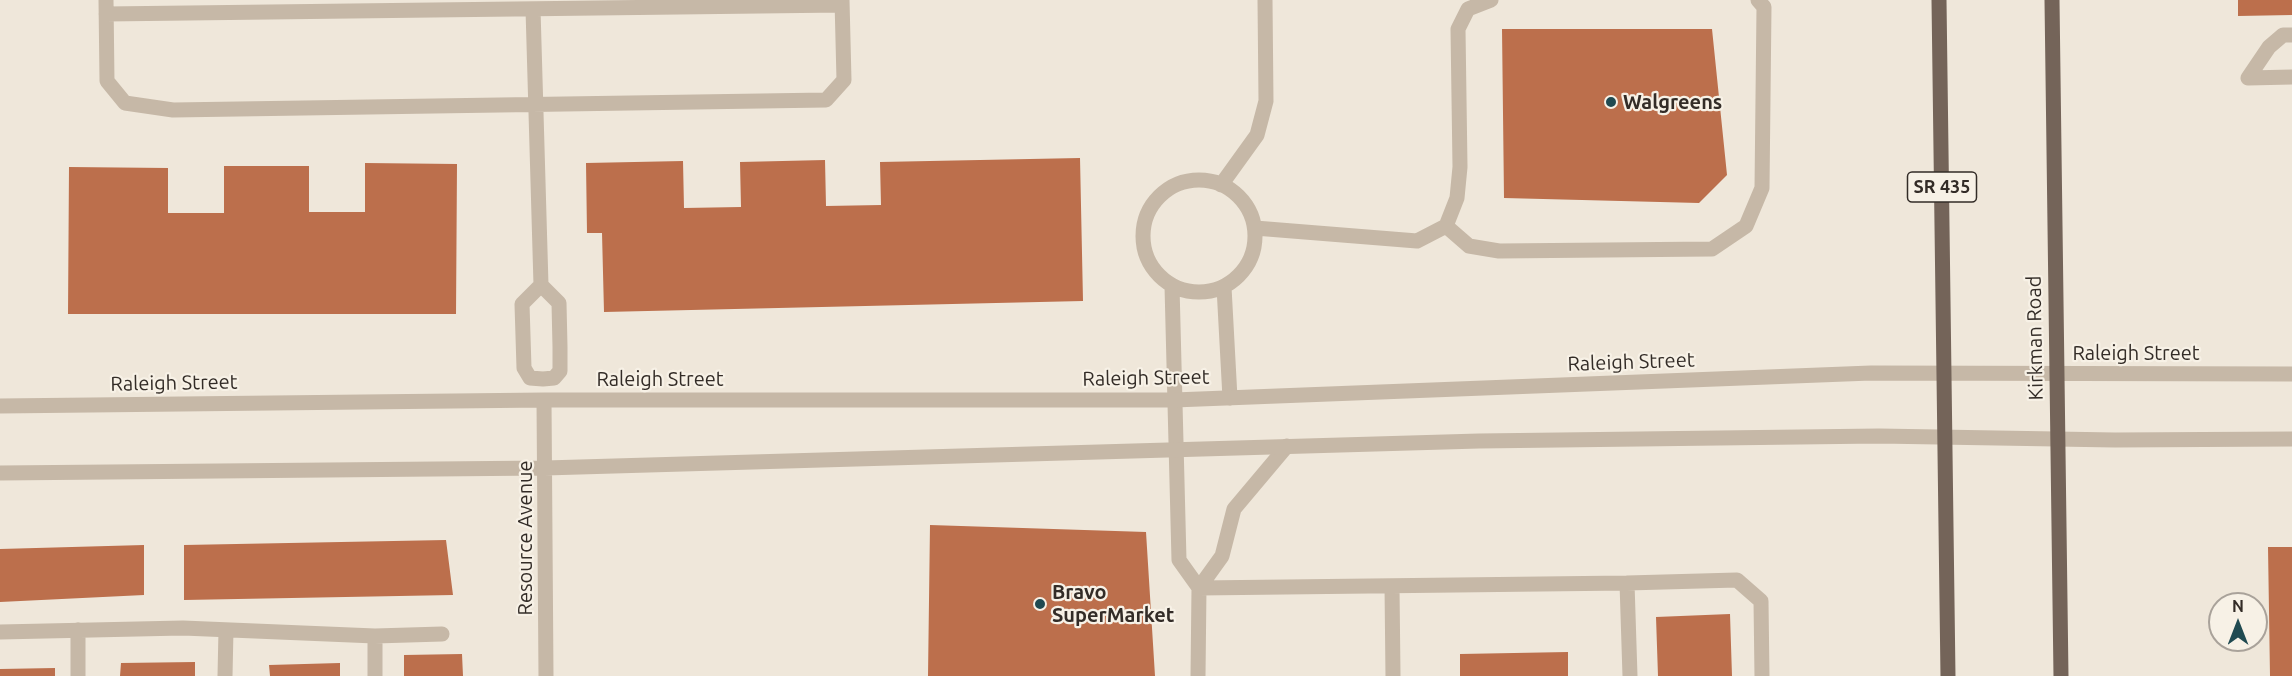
<!DOCTYPE html>
<html>
<head>
<meta charset="utf-8">
<style>
	body { margin:0 }
	#map { position:relative; width:2292px; height:676px; overflow:hidden; background:#efe7da; font-family:Ubuntu,sans-serif }
	canvas { display:block }
	.north { position:absolute; left:2208px; top:592px; width:60px; height:60px; box-sizing:border-box; background:#f7f1e6; border:2px solid #a9a29a; border-radius:50%; rotate:0deg; font-size:16px; font-weight:700; line-height:24px; text-align:center; color:#332c27 }
	.north::after { content:''; display:block; margin:auto; width:21px; height:27px; background:#204a51; clip-path:polygon(50% 0,100% 100%,50% 72%,0 100%) }
</style>
</head>
<body>
<div id="map">
<canvas width="2292" height="676"></canvas>
<div class="north">N</div>
</div>
<script>
const context = document.querySelector('canvas').getContext('2d');
context.lineJoin = 'round';
function paint(path, color) { context.fillStyle = color; context.fill(path, 'evenodd'); }
const shape = rows => new Path2D(rows.map(r => 'M' + r).join(''));
function strokePath(path, color, width, dash) { context.strokeStyle = color; context.lineWidth = width; context.lineCap = dash ? 'butt' : 'round'; context.setLineDash(dash || []); context.stroke(path); }
function drawText(font, color, halo, rows, align = 'center') {
  context.font = font + ' Ubuntu,sans-serif'; context.lineWidth = 4.5; context.setLineDash([]); context.textBaseline = 'middle'; context.strokeStyle = halo; context.fillStyle = color; for (const [text, x, y, turn = 0] of rows) {
    context.save(); context.translate(x, y); context.rotate((+turn || 0) * Math.PI / 180); context.textAlign = isNaN(turn) ? turn : align; if (halo) context.strokeText(text, 0, 0); context.fillText(text, 0, 0); context.restore();
  }
}
const building = shape([
	[2238,0,2292,0,2292,15,2238,16],
	[1502,29,1712,29,1727,175,1699,203,1504,198],
	[1080,158,1083,301,604,312,602,233,587,233,586,163,683,161,684,208,741,207,740,162,825,160,826,206,881,205,880,162],
	[365,163,457,164,456,314,68,314,69,167,168,168,168,213,224,213,224,166,309,166,309,212,365,212],
	[930,525,1146,532,1155,676,928,676],
	[446,540,453,595,184,600,184,545],
	[144,545,144,595,0,602,0,549],
	[2268,547,2292,547,2292,676,2270,676],
	[1730,614,1732,676,1658,676,1656,617],
	[1568,652,1568,676,1460,676,1460,654],
	[462,654,463,676,404,676,404,655],
	[195,662,195,676,120,676,121,663],
	[340,663,340,676,270,676,269,665],
	[55,668,55,676,0,676,0,669]
]);
const service = shape([
	[106,0,107,81,125,103,173,110,826,100,844,80,842,0],
	[533,9,541,285],
	[106,14,842,5],
	[2248,78,2269,47,2283,35,2292,35],
	[2248,78,2292,77],
	'1143 236a56 56 0 1 1 112 0a56 56 0 1 1-112 0Z',
	[1221,185,1257,135,1266,101,1265,0],
	[1446,226,1469,246,1499,251,1712,249,1746,226,1762,188,1764,7,1758,0],
	[1255,228,1417,241,1446,226,1457,198,1460,167,1458,29,1468,9,1491,0],
	[541,285,559,303,560,347,560,371,554,378,543,379,530,378,524,368,522,304,541,285],
	[1172,286,1179,560,1199,588],
	[1224,287,1230,398],
	[1627,583,1737,580,1761,601,1762,676],
	[1392,586,1393,676],
	[1199,588,1627,583,1630,676],
	[78,630,78,676],
	[0,632,183,628,375,636,442,634],
	[225,676,226,630],
	[375,676,375,636],
	[1198,676,1199,588,1222,556,1234,509,1287,446]
]);
const tertiary = shape([
	[544,400,546,676],
	[0,406,544,400,1174,400,1871,373,2292,374],
	[0,473,545,468,1479,441,1879,436,2115,440,2292,439]
]);
const primary = shape([
	[1939,0,1948,676],
	[2052,0,2061,676]
]);
const markers = [
	[1611,102,6,"#204a51"],
	[1040,604,6,"#204a51"]
];
const shields = [
	[1942,187,69]
];
const shieldNames = [
	["SR 435",1942,187]
];
const poiNames = [
	["Walgreens",1623,102],
	["Bravo",1052,592],
	["SuperMarket",1052,615]
];
const streetNames = [
	["Kirkman Road",2035,338,-91],
	["Raleigh Street",2136,353],
	["Raleigh Street",1631,362,-2],
	["Raleigh Street",1146,378,-1],
	["Raleigh Street",660,379],
	["Raleigh Street",174,383,-1],
	["Resource Avenue",525,538,-90]
];
paint(building, '#bc6f4c');
strokePath(service, '#c6b8a7', 15);
strokePath(tertiary, '#c6b8a7', 15);
strokePath(primary, '#746459', 15);
for (const [x, y, r, color] of markers) { const dot = new Path2D(); dot.arc(x, y, r, 0, 2 * Math.PI); context.fillStyle = color; context.fill(dot); strokePath(dot, '#f7f1e6', 2); }
for (const [x, y, w] of shields) { const box = new Path2D(); box.roundRect(x - w / 2, y - 15, w, 30, 4.5); context.fillStyle = '#f7f1e6'; context.fill(box); strokePath(box, '#332c27', 1.5); }
drawText('bold 18px', '#332c27', null, shieldNames);
drawText('bold 20px', '#332c27', '#f7f1e6', poiNames, 'left');
drawText('20px', '#332c27', '#f7f1e6', streetNames);
</script>
</body>
</html>
